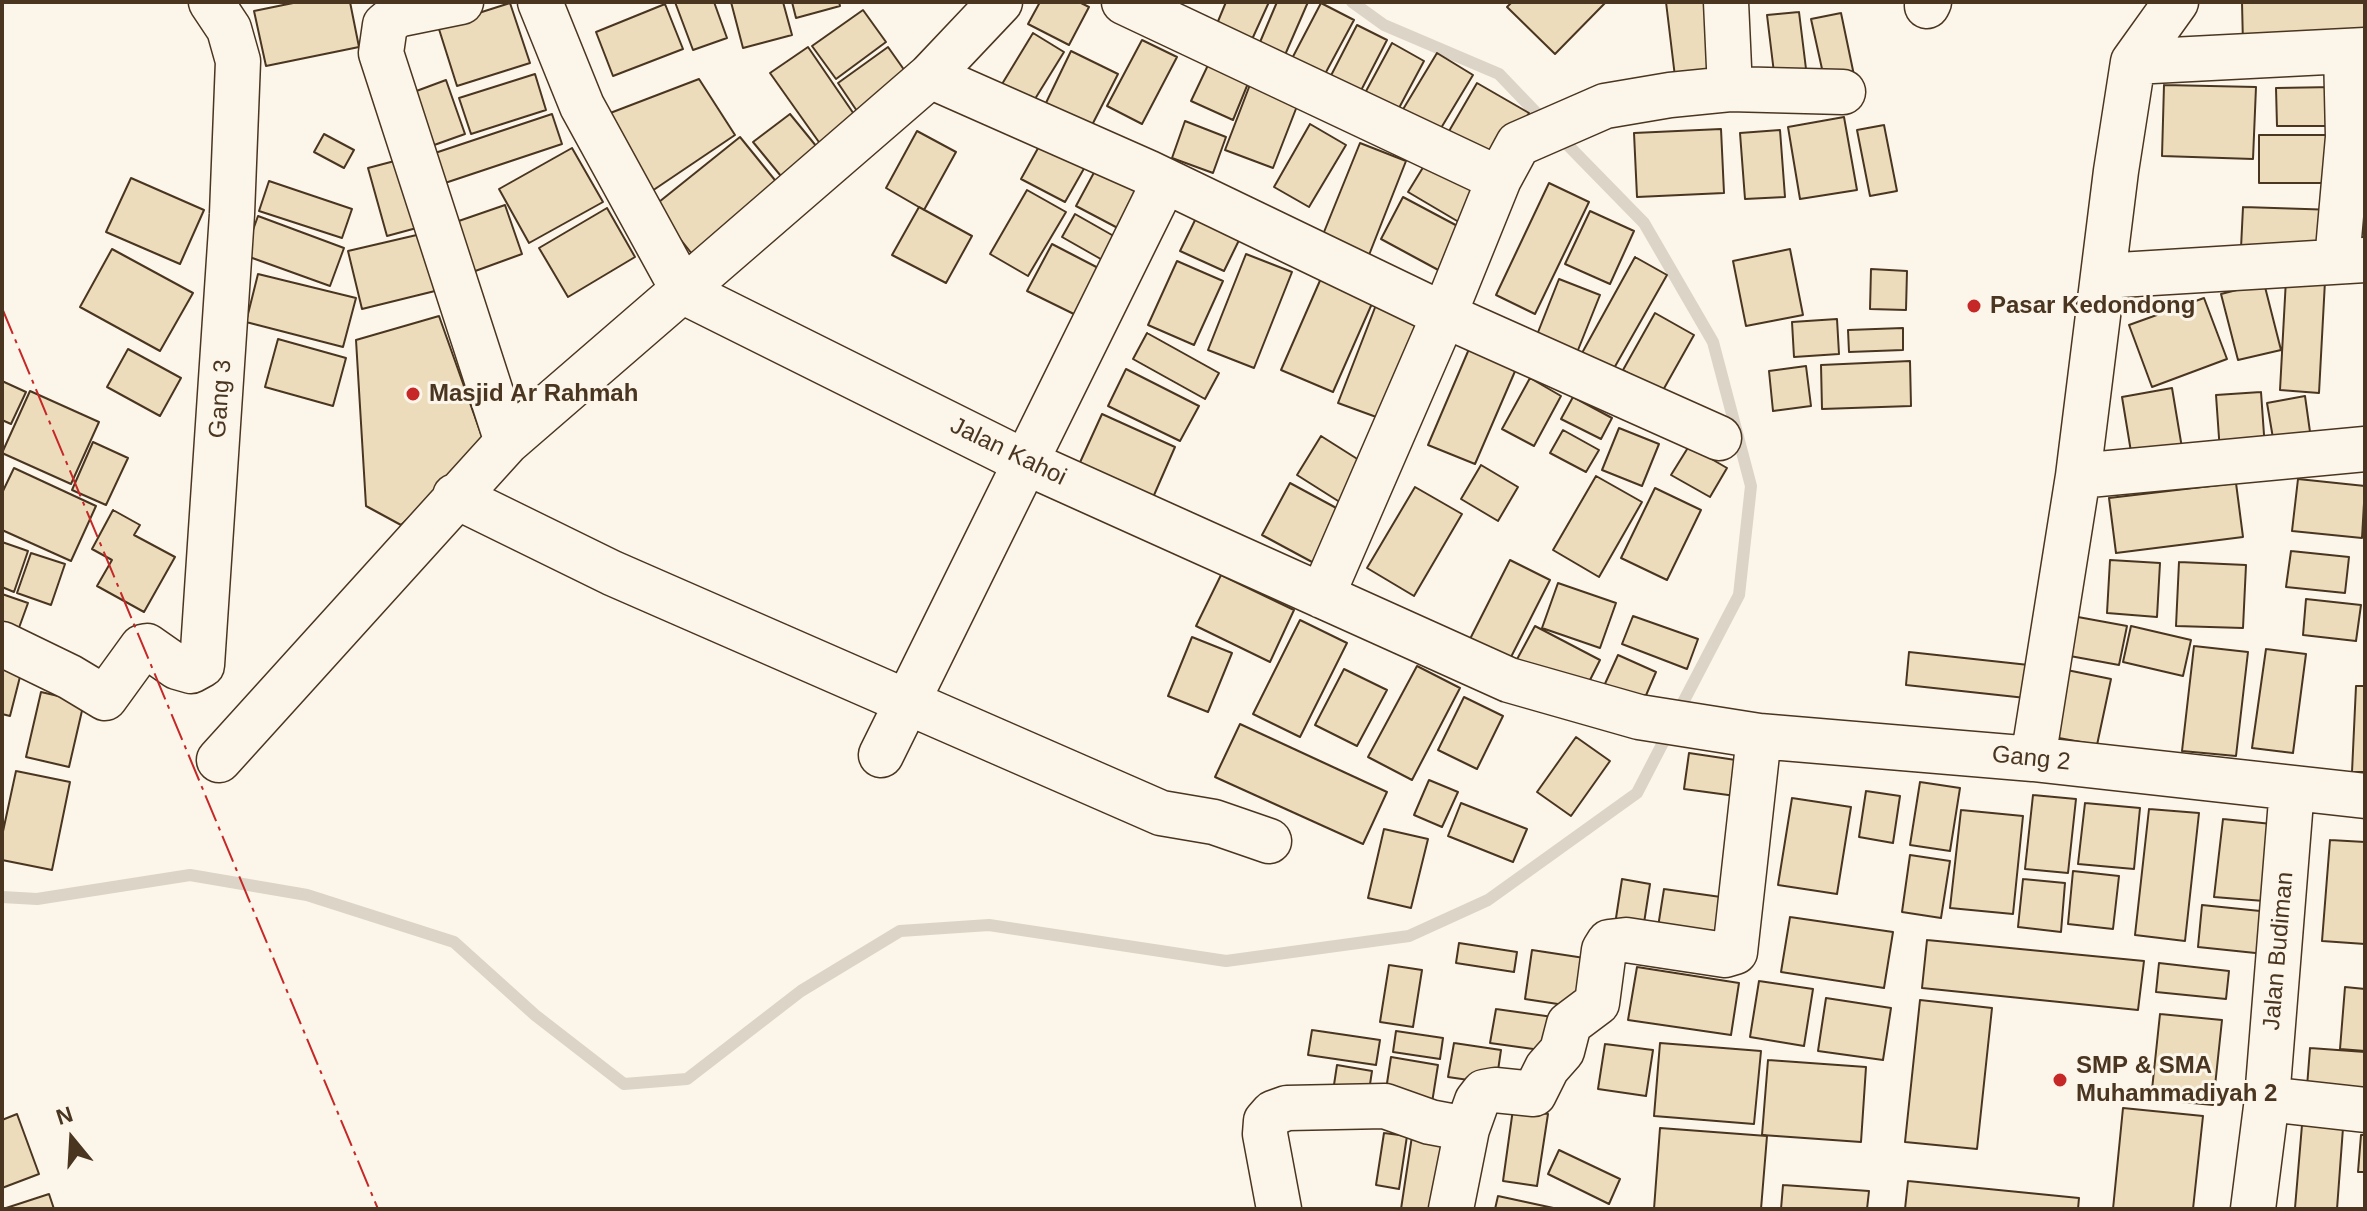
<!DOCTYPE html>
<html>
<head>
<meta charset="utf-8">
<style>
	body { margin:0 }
	#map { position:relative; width:2367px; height:1211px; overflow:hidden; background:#fbf6e9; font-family:Helvetica,sans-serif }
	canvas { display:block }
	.frame { position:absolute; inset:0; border:4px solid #4a3520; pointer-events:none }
	.north { position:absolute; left:32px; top:1099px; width:80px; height:80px; -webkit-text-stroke:6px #fbf6e9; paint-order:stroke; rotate:342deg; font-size:22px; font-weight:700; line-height:32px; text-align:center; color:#4a3520 }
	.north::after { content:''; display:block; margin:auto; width:28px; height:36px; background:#4a3520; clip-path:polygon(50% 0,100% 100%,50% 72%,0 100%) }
</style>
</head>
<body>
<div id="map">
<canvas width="2367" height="1211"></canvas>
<div class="frame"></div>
<div class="north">N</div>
</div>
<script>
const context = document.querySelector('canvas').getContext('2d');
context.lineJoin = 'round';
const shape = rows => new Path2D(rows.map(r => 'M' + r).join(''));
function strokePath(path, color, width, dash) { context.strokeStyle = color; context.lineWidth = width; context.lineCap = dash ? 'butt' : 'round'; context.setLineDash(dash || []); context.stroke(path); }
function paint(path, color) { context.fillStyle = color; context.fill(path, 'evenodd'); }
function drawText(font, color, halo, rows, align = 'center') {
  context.font = font + ' Helvetica,sans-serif'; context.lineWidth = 6; context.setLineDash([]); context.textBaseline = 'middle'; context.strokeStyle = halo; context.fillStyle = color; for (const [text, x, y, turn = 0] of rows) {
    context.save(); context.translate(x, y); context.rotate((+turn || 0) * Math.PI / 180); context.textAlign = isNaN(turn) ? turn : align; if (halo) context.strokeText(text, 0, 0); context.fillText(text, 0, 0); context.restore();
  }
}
const stream = shape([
	[1352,2,1384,25,1499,74,1545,122],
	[1558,135,1644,223,1713,342,1751,486,1739,595,1677,714],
	[2,897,37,899,190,875,307,895,454,942,535,1015,624,1084,687,1079,801,991,900,931,989,925,1226,961,1409,936,1488,900,1637,793,1669,731]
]);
const building = shape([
	[298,2,350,2,359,47,266,66,254,11,298,2],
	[675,2,714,2,727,38,693,50,675,2],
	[731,2,783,2,792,35,743,48,731,2],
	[792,2,839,2,840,6,796,18,792,2],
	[1040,2,1079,2,1089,7,1069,45,1028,24,1040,2],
	[1226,2,1269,2,1249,46,1214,31,1226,2],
	[1277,2,1308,2,1278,71,1252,61,1277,2],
	[1512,2,1606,2,1555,54,1507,7,1512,2],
	[1666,2,1715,2,1725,79,1676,85,1666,2],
	[2242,2,2365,2,2365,42,2243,45,2242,2],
	[510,3,530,63,457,86,438,26,510,3],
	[1321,3,1354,20,1318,87,1286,70,1321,3],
	[665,4,683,49,613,76,596,32,665,4],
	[863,10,886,42,836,79,812,46,863,10],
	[1799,12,1807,77,1775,81,1767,15,1799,12],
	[1841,13,1855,80,1826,87,1811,19,1841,13],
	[1357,25,1387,40,1352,108,1322,93,1357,25],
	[1033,33,1064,52,1030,107,999,89,1033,33],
	[1142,40,1177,57,1142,124,1107,106,1142,40],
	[1392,43,1424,61,1391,123,1358,106,1392,43],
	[808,47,858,120,821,145,770,73,808,47],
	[888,47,912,81,861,117,838,83,888,47],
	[1071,51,1118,74,1090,129,1044,107,1071,51],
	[1437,53,1473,75,1435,138,1399,116,1437,53],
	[1209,63,1249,81,1233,120,1191,101,1209,63],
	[535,74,546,110,471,134,459,98,535,74],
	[699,79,735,135,652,191,605,115,699,79],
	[446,80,465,134,423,149,403,96,446,80],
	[1251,82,1299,101,1273,168,1225,150,1251,82],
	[1477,83,1529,113,1497,168,1445,138,1477,83],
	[2164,85,2256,87,2253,159,2162,156,2164,85],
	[2334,87,2335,126,2277,126,2276,88,2334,87],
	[552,114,562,144,436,186,426,156,552,114],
	[790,114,830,163,794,192,753,142,790,114],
	[1844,117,1857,190,1800,199,1788,127,1844,117],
	[1185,121,1226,137,1213,173,1172,158,1185,121],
	[1310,124,1346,145,1309,207,1274,187,1310,124],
	[1884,125,1897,191,1870,196,1857,130,1884,125],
	[1721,129,1724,193,1637,197,1634,133,1721,129],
	[1780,130,1785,197,1745,199,1740,133,1780,130],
	[917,131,956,152,924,210,886,188,917,131],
	[324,134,354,150,344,168,314,152,324,134],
	[2259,135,2344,135,2344,183,2259,183,2259,135],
	[740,137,787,195,700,264,654,206,740,137],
	[1042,141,1086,165,1065,202,1021,179,1042,141],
	[1360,143,1406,161,1369,255,1322,237,1360,143],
	[572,148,603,202,529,243,499,189,572,148],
	[1430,156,1492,192,1469,228,1408,192,1430,156],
	[406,158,424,226,387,236,368,168,406,158],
	[1097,167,1152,196,1131,235,1076,206,1097,167],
	[131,178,204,210,180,264,106,232,131,178],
	[269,181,352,209,342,238,259,211,269,181],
	[1549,183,1589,202,1535,314,1496,295,1549,183],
	[1027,190,1066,212,1028,276,990,254,1027,190],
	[1403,197,1465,230,1442,272,1381,239,1403,197],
	[505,205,522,254,467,274,450,224,505,205],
	[919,207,972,236,946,283,892,255,919,207],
	[2243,207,2336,210,2334,252,2241,248,2243,207],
	[607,208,635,257,568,297,539,248,607,208],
	[1590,211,1634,231,1610,284,1565,264,1590,211],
	[1199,212,1243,232,1224,271,1180,251,1199,212],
	[1075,214,1119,239,1106,262,1062,237,1075,214],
	[258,216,344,248,330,286,244,255,258,216],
	[421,234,435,291,362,309,348,251,421,234],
	[1052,244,1106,272,1082,318,1027,291,1052,244],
	[112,249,193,293,160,351,80,307,112,249],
	[1790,249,1803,315,1746,326,1733,261,1790,249],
	[1246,254,1292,272,1254,368,1208,350,1246,254],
	[1635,257,1667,275,1613,370,1582,353,1635,257],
	[1177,261,1223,281,1194,345,1148,325,1177,261],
	[1871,269,1907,271,1906,310,1870,309,1871,269],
	[258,274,356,298,343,347,246,322,258,274],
	[1322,276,1374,299,1333,392,1281,370,1322,276],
	[1559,279,1600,295,1572,365,1531,350,1559,279],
	[2286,279,2325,281,2319,393,2280,390,2286,279],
	[2264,283,2281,350,2238,360,2221,294,2264,283],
	[2204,298,2227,359,2152,387,2129,325,2204,298],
	[1376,305,1428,325,1390,422,1338,403,1376,305],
	[1655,313,1694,335,1662,392,1623,370,1655,313],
	[439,316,486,448,401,525,366,506,356,340,439,316],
	[1837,319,1839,354,1794,357,1792,322,1837,319],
	[1903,328,1903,350,1849,352,1848,330,1903,328],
	[1147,333,1219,373,1205,399,1133,359,1147,333],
	[278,339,346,358,333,406,265,387,278,339],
	[1472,342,1519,362,1475,464,1428,445,1472,342],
	[128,349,181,378,160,416,107,387,128,349],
	[1910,361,1911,406,1822,409,1821,365,1910,361],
	[1806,366,1811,406,1773,411,1769,371,1806,366],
	[1126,369,1199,406,1180,441,1108,406,1126,369],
	[1530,378,1561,396,1534,446,1502,429,1530,378],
	[2,381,26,392,11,424,2,420,2,381],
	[2172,388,2183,454,2133,464,2122,397,2172,388],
	[30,391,99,422,71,484,2,453,30,391],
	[2261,392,2265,449,2220,452,2216,395,2261,392],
	[2305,396,2311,439,2274,444,2267,403,2305,396],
	[1573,397,1612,418,1601,439,1561,419,1573,397],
	[1102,414,1175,447,1151,502,1077,469,1102,414],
	[1619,428,1659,444,1642,486,1602,470,1619,428],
	[1563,430,1599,450,1586,472,1550,453,1563,430],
	[1321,436,1370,467,1346,506,1297,475,1321,436],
	[93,442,128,458,106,505,72,490,93,442],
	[1689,446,1727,468,1710,497,1671,475,1689,446],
	[1481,465,1518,487,1498,521,1461,499,1481,465],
	[14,468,96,506,71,561,2,530,2,493,14,468],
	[1596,476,1642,502,1599,577,1553,550,1596,476],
	[2298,479,2365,486,2362,538,2292,531,2298,479],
	[1290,483,1353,517,1325,569,1262,535,1290,483],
	[2236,483,2243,537,2116,553,2109,498,2236,483],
	[1415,487,1462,514,1414,596,1367,568,1415,487],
	[1655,488,1701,510,1667,580,1621,558,1655,488],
	[113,510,140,525,134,535,175,557,144,612,97,586,112,560,92,549,113,510],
	[2,542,28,551,14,592,2,587,2,542],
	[2291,551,2349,557,2345,593,2286,587,2291,551],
	[31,553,65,564,51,605,17,593,31,553],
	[1510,560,1550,580,1510,659,1470,639,1510,560],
	[2110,560,2160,563,2157,617,2107,613,2110,560],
	[2179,562,2246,565,2243,628,2176,626,2179,562],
	[1221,575,1294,610,1270,662,1196,626,1221,575],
	[1558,583,1616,603,1600,648,1542,628,1558,583],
	[2,594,28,603,16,636,2,631,2,594],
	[2306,599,2361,605,2356,641,2303,635,2306,599],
	[2067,615,2127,626,2119,665,2059,654,2067,615],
	[1633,616,1698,639,1687,669,1622,644,1633,616],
	[1300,620,1347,643,1300,737,1253,714,1300,620],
	[1535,626,1600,660,1581,698,1515,663,1535,626],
	[2131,626,2191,640,2183,676,2123,662,2131,626],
	[1192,637,1232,653,1208,712,1168,696,1192,637],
	[2194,646,2248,652,2236,756,2182,751,2194,646],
	[2266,649,2306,654,2293,753,2252,748,2266,649],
	[1909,652,2038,666,2035,699,1906,685,1909,652],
	[2,655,24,661,10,716,2,714,2,655],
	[1618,655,1656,672,1638,714,1599,697,1618,655],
	[1417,666,1460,688,1412,780,1368,757,1417,666],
	[1344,669,1387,690,1357,746,1315,725,1344,669],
	[2062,669,2111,679,2097,745,2048,736,2062,669],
	[2356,686,2365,686,2365,772,2352,772,2356,686],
	[41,692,84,702,69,767,26,757,41,692],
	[1464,697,1503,716,1477,769,1438,750,1464,697],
	[1240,724,1387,792,1363,844,1215,777,1240,724],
	[1576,737,1610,761,1571,816,1537,792,1576,737],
	[1689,753,1749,762,1743,797,1684,789,1689,753],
	[16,771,70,782,52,870,2,860,2,836,16,771],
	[1429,780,1458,792,1442,827,1414,815,1429,780],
	[1920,782,1960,788,1950,851,1910,845,1920,782],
	[1866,791,1900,796,1893,843,1859,837,1866,791],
	[2033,795,2076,799,2068,873,2025,869,2033,795],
	[1792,798,1851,807,1837,894,1778,885,1792,798],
	[1461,803,1527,829,1513,862,1448,836,1461,803],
	[2085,803,2140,808,2134,869,2078,864,2085,803],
	[2149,809,2199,813,2185,941,2135,935,2149,809],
	[1961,810,2023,816,2013,914,1950,908,1961,810],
	[2223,819,2272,824,2264,901,2214,897,2223,819],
	[1384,829,1428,839,1411,908,1368,898,1384,829],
	[2330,840,2365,842,2365,944,2322,941,2330,840],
	[1910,855,1950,861,1941,918,1902,912,1910,855],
	[2073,871,2119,876,2113,929,2068,924,2073,871],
	[1622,879,1650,884,1642,936,1614,931,1622,879],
	[2023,879,2065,883,2061,932,2018,927,2023,879],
	[1664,889,1735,899,1729,938,1658,927,1664,889],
	[2202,905,2270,912,2265,954,2198,947,2202,905],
	[1790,917,1893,932,1884,988,1781,972,1790,917],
	[1927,940,2144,961,2138,1010,1922,988,1927,940],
	[1459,943,1517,952,1514,972,1456,963,1459,943],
	[1532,950,1591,959,1584,1008,1525,999,1532,950],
	[2159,963,2229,971,2226,999,2156,992,2159,963],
	[1389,965,1422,970,1413,1027,1380,1022,1389,965],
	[1637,967,1739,983,1731,1035,1628,1020,1637,967],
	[1759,981,1813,989,1804,1046,1750,1037,1759,981],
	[2345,987,2365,989,2365,1051,2340,1049,2345,987],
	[1826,998,1891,1008,1883,1060,1818,1051,1826,998],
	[1920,1000,1992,1008,1977,1149,1905,1142,1920,1000],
	[1496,1009,1560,1018,1555,1052,1490,1043,1496,1009],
	[2160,1014,2222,1020,2213,1105,2151,1099,2160,1014],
	[1312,1030,1380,1040,1376,1065,1308,1055,1312,1030],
	[1396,1031,1443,1038,1440,1059,1393,1052,1396,1031],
	[1454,1043,1501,1050,1496,1084,1448,1077,1454,1043],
	[1660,1043,1761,1051,1754,1124,1654,1116,1660,1043],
	[1605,1044,1653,1050,1646,1096,1598,1089,1605,1044],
	[2310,1048,2365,1052,2365,1105,2306,1100,2310,1048],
	[1391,1057,1438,1065,1431,1109,1384,1103,1391,1057],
	[1768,1060,1866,1067,1861,1142,1762,1135,1768,1060],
	[1337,1065,1372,1071,1367,1104,1332,1098,1337,1065],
	[2123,1108,2203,1116,2193,1209,2113,1209,2123,1108],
	[1513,1109,1548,1114,1537,1186,1503,1181,1513,1109],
	[17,1114,39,1174,2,1188,2,1120,17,1114],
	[2302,1125,2343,1128,2337,1209,2295,1208,2302,1125],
	[1660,1128,1767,1136,1761,1209,1654,1209,1660,1128],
	[1384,1133,1407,1136,1399,1189,1376,1185,1384,1133],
	[2361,1135,2365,1135,2365,1172,2358,1172,2361,1135],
	[1412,1136,1448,1141,1437,1209,1401,1209,1412,1136],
	[1559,1150,1620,1179,1609,1204,1548,1174,1559,1150],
	[1908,1181,2079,1198,2078,1209,1905,1209,1908,1181],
	[1783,1185,1869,1191,1867,1209,1781,1209,1783,1185],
	[49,1194,54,1209,3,1209,49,1194],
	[1498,1196,1558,1209,1495,1209,1498,1196]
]);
const minor = shape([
	[461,2,397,15,385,25,381,53,507,442],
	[540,2,582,106,684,292,1025,462,1509,680,1639,717,1759,736,2033,759,2365,796],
	[1124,2,1499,179],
	[1726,2,1730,89],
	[1927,6,1929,2],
	[2133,62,2365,50],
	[930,76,1147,172,1444,315,1719,438],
	[2337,261,2348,137,2346,51],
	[2103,276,2365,260],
	[2078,476,2365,449],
	[455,496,612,573,1161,813,1214,822,1269,841],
	[1322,596,1444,315,1499,179,1518,144,1605,106,1670,95,1730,89,1843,92],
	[2,644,70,677,105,698,142,647,147,646,177,667,191,671,202,665,232,214,238,61,229,29,211,2],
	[881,755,1164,182],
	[2033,759,2078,476,2116,171,2133,62,2176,2],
	[219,760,507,442,930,76,1000,2],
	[2267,1099,2365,1110],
	[1279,1209,1265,1134,1266,1121,1273,1113,1287,1108,1385,1106,1430,1122,1467,1129],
	[1451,1209,1467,1129,1477,1101,1484,1092,1495,1090,1534,1094,1547,1068,1562,1051,1569,1024,1597,1003,1604,950,1609,942,1626,940,1725,955,1735,952,1759,736],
	[2253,1209,2267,1099,2292,788]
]);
const power = shape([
	[2,308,378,1209]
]);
const markers = [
	[1974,306,8,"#c62828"],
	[413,394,8,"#c62828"],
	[2060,1080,8,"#c62828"]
];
const poiNames = [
	["Pasar Kedondong",1990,306],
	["Masjid Ar Rahmah",429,394],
	["SMP & SMA",2076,1066],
	["Muhammadiyah 2",2076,1094]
];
const streetNames = [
	["Gang 3",221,399,-86],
	["Jalan Kahoi",1008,452,26],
	["Gang 2",2031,759,6],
	["Jalan Budiman",2279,951,-85]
];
strokePath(stream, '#dcd4c6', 12);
paint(building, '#ecdcbc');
strokePath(building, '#4a3520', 2);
strokePath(minor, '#4a3520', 47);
strokePath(minor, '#fbf6e9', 44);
strokePath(power, '#c62828', 2, [28, 6, 4, 6]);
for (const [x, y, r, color] of markers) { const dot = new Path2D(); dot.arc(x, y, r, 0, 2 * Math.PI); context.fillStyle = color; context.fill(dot); strokePath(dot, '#fbf6e9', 3); }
drawText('bold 24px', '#4a3520', '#fbf6e9', poiNames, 'left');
drawText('24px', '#4a3520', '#fbf6e9', streetNames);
</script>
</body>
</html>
